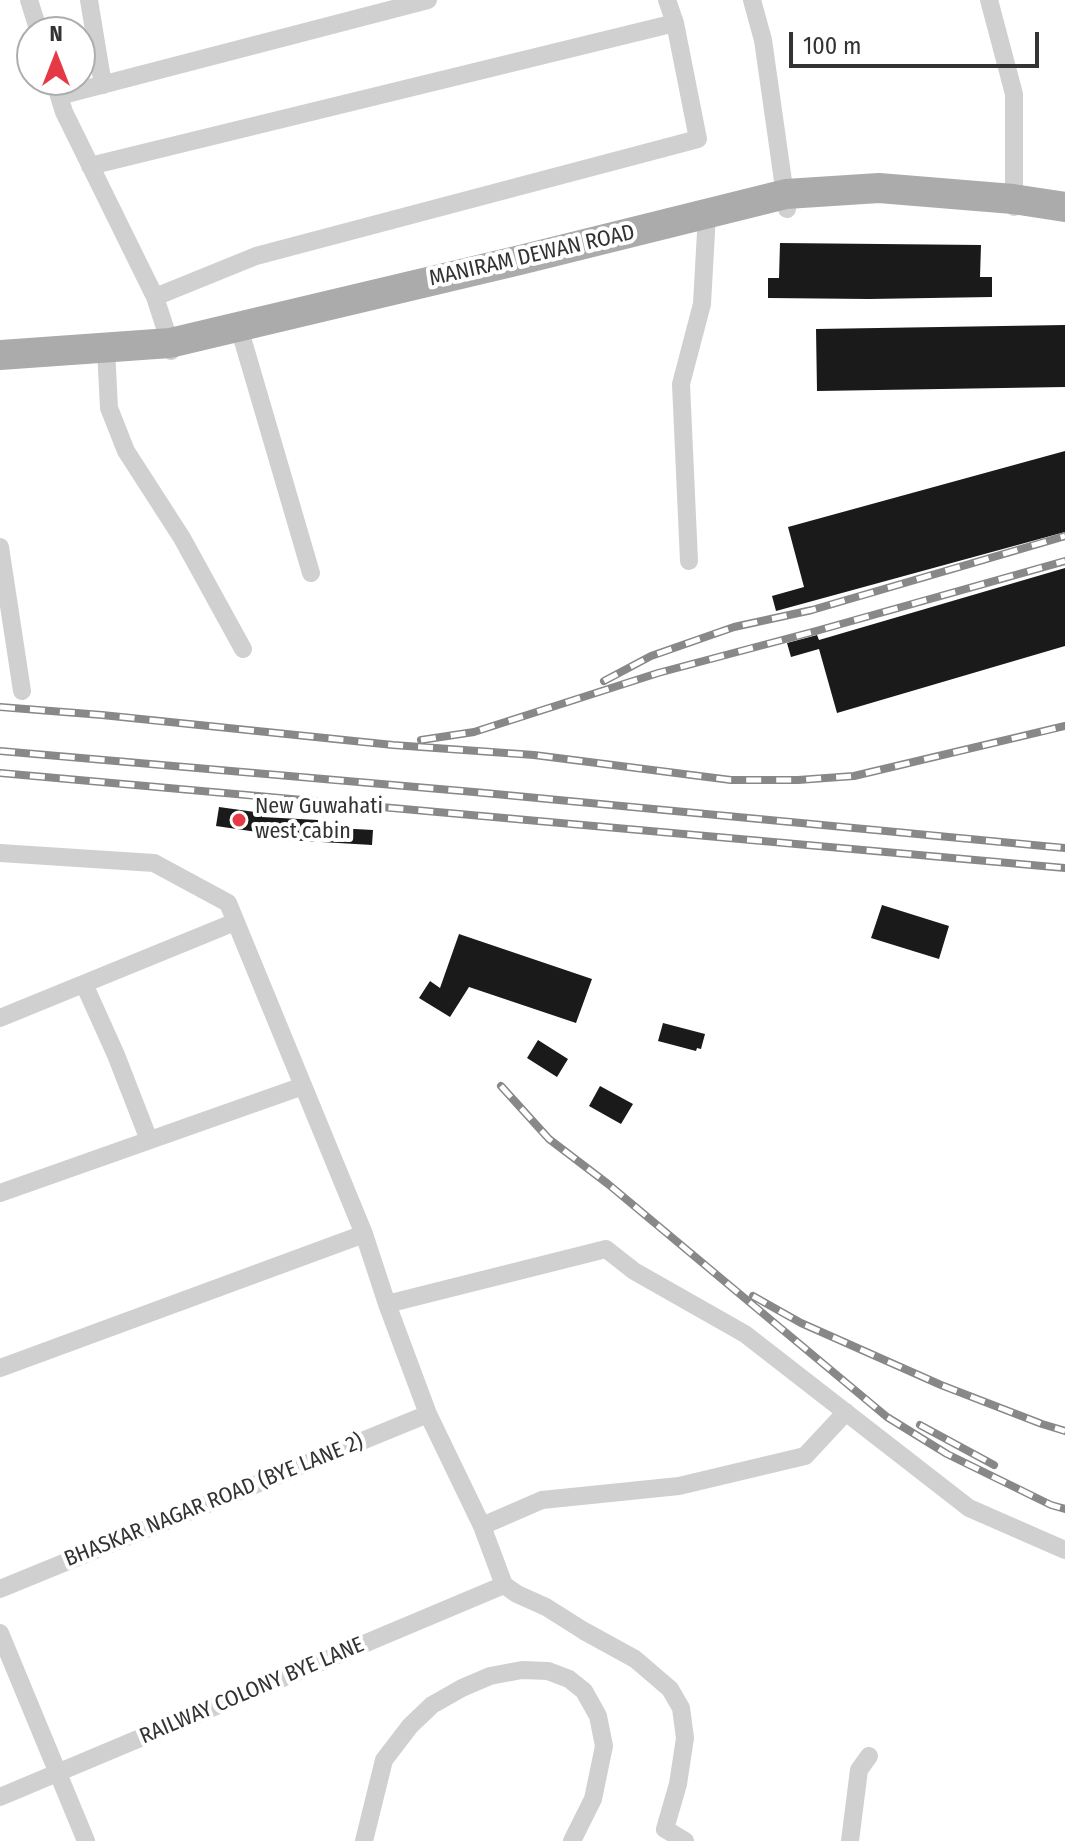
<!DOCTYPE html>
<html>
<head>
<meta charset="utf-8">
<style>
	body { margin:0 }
	#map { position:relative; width:1065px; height:1841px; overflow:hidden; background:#fff; font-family:"Fira Sans Condensed",sans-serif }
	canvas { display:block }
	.north { position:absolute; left:16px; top:16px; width:80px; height:80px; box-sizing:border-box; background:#fff; border:2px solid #adadad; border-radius:50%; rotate:0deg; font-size:22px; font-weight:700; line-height:32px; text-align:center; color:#333 }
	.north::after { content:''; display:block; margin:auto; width:28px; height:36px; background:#e63946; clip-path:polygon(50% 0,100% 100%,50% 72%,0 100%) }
	.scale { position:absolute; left:789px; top:32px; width:250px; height:36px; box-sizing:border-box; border:4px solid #333; border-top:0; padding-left:10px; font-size:24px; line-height:28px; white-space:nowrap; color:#333; -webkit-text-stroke:6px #fff; paint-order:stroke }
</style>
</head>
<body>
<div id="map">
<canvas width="1065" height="1841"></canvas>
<div class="north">N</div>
<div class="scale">100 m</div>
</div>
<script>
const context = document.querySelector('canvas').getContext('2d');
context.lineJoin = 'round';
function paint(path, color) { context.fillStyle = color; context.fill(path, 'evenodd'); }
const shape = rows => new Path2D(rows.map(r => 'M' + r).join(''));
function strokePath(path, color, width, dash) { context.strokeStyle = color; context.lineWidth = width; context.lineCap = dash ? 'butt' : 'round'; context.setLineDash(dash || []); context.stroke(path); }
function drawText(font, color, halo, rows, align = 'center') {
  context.font = font + ' "Fira Sans Condensed",sans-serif'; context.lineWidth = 8; context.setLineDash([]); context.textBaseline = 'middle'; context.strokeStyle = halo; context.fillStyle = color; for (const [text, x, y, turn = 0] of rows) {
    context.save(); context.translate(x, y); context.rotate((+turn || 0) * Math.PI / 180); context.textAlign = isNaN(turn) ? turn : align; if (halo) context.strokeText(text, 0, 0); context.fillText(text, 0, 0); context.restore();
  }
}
const building = shape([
	[780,243,981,245,980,277,992,277,992,297,869,299,768,298,768,278,779,278],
	[1065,325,1065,387,817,391,816,329],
	[1065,451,1065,532,776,611,772,596,804,587,788,527],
	[1065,568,1065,646,837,713,819,649,791,657,787,643,817,635,819,640],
	[219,807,262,813,262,817,318,820,318,827,373,830,372,845,271,839,271,834,216,826],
	[882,905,949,926,939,959,871,938],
	[459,934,592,979,576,1023,469,987,450,1017,419,998,430,981,440,988],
	[663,1023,705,1034,701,1049,697,1048,696,1051,658,1041],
	[538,1040,568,1059,557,1077,527,1058],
	[600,1086,633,1104,621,1124,589,1106]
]);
const minor = shape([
	[29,0,39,32],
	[89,0,103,85],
	[752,0,763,40,787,209],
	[989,0,1014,94,1014,207],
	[54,80,64,112,155,297,170,343,171,351],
	[59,96,428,0],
	[90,166,675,23],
	[155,297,256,256,698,139,675,23,667,0],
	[243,341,311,573],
	[106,349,109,408,126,451,182,538,243,649],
	[0,547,22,691],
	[689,561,681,384,702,304,707,214],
	[0,853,154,863,228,903,364,1234,387,1304,428,1414,482,1526,504,1585,517,1594,546,1607,584,1631,635,1659,670,1689,681,1708,685,1738,678,1784,665,1829,685,1841],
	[84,984,116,1055,149,1140],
	[0,1018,235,922],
	[0,1193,303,1086],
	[387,1304,606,1249,634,1271,745,1334,969,1508,1065,1550],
	[0,1368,364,1234],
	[482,1526,542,1500,679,1486,805,1456,846,1412],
	[0,1589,428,1414],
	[0,1633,86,1841],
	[0,1797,504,1585],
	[364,1841,384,1760,410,1726,432,1705,462,1688,490,1676,522,1670,548,1671,569,1679,584,1691,598,1716,604,1746,593,1799,572,1841],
	[850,1841,859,1770,869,1756]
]);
const primary = shape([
	[0,355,170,343,520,260,786,194,879,188,1013,199,1065,207]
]);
const rail = shape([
	[604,681,651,656,734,627,812,610,1065,536],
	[0,707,102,715,393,745,534,755,731,780,798,780,854,776,1065,726],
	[421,740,474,732,658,673,816,631,1065,561],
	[0,751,474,792,1065,848],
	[0,773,1065,868],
	[501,1086,549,1139,608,1184,887,1417,947,1454,1051,1505,1065,1509],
	[753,1296,801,1323,941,1385,1042,1424,1065,1431],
	[920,1425,994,1465]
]);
const markers = [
	[239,820,8,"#e63946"]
];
const streetNames = [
	["MANIRAM DEWAN ROAD",532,256,-13],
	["BHASKAR NAGAR ROAD (BYE LANE 2)",214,1501,-22],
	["RAILWAY COLONY BYE LANE",252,1691,-23]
];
const poiNames = [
	["New Guwahati",255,807],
	["west cabin",255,832]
];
paint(building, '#1a1a1a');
strokePath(minor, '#d0d0d0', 18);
strokePath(primary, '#ababab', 30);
strokePath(rail, '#888', 8);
strokePath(rail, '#fff', 5, [15]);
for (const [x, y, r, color] of markers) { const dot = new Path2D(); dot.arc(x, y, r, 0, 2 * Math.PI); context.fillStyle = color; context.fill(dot); strokePath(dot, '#fff', 3); }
drawText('22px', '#333', '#fff', streetNames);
drawText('22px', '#333', '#fff', poiNames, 'left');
</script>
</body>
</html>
